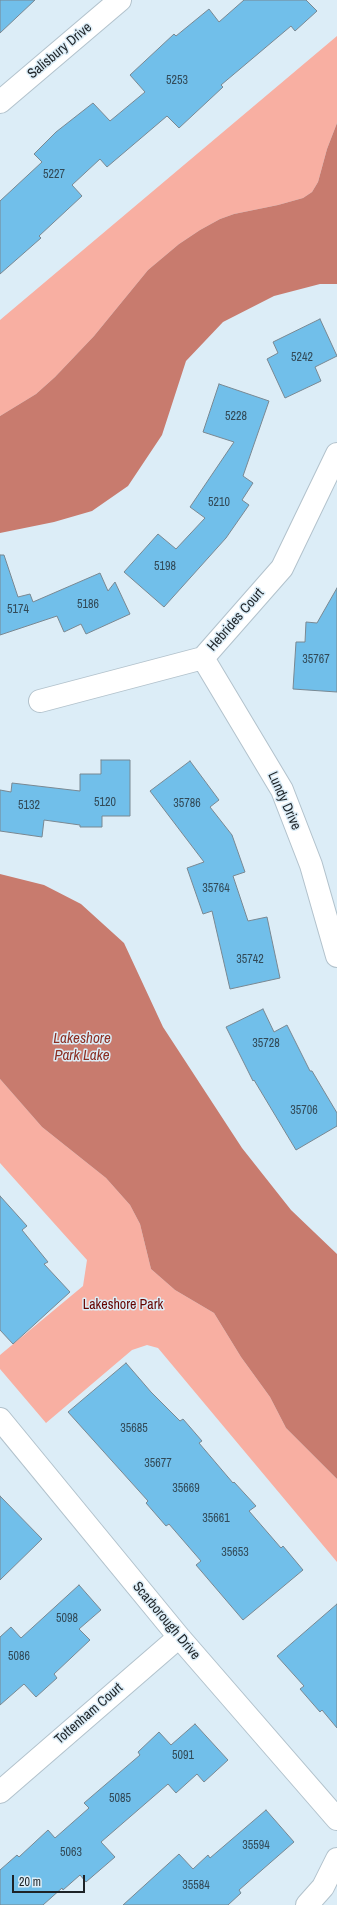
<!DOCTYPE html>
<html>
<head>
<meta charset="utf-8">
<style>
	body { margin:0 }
	#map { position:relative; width:337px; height:1905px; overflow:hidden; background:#dcedf7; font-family:"Archivo Narrow",sans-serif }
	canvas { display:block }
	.scale { position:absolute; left:12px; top:1875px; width:73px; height:18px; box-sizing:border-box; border:2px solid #1d2327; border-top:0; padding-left:5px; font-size:12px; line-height:14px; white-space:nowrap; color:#1d2327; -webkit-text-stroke:3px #dcedf7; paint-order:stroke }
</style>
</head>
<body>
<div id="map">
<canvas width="337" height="1905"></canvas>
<div class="scale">20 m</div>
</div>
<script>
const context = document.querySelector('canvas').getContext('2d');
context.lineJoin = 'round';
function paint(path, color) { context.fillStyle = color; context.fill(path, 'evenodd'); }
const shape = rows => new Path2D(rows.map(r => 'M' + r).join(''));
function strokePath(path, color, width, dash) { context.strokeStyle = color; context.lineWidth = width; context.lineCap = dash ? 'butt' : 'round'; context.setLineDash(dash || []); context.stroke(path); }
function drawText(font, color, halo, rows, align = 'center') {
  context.font = font + ' "Archivo Narrow",sans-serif'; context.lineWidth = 3; context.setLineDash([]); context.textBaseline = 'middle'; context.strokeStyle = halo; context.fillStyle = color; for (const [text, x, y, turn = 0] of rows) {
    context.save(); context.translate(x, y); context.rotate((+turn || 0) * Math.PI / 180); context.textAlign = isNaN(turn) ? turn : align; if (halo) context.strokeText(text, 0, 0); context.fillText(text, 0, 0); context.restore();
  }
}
const green = shape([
	[337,36,337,123,327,149,318,182,312,192,303,198,278,205,234,214,220,219,200,230,179,244,148,270,94,336,55,377,36,394,0,416,0,320],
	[0,1079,42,1127,106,1178,130,1205,140,1224,151,1269,175,1290,214,1313,241,1357,270,1397,286,1428,337,1479,337,1562,158,1348,147,1345,132,1350,46,1423,0,1369,0,1355,83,1286,87,1260,0,1163]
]);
const water = shape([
	[337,123,337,284,320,284,274,296,223,322,186,361,162,435,128,486,92,511,54,522,0,533,0,416,36,394,55,377,94,336,148,270,179,244,200,230,220,219,234,214,278,205,303,198,312,192,318,182,327,149],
	[0,874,44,885,81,904,124,943,163,1027,242,1148,291,1210,337,1254,337,1479,286,1428,270,1397,241,1357,214,1313,175,1290,151,1269,140,1224,130,1205,106,1178,42,1127,0,1079]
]);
const building = shape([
	[0,0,35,0,0,33,0,0],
	[244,0,306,0,317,11,295,31,291,26,221,85,223,87,179,128,167,116,107,167,100,159,72,185,82,196,39,236,41,238,0,274,0,201,42,162,34,154,56,132,93,103,110,121,145,92,130,75,174,34,176,36,209,9,219,22,244,0],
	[320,319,337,356,315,367,321,381,285,398,267,359,278,353,273,342,320,319],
	[219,384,269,401,243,476,253,483,242,500,249,505,226,538,164,607,124,572,158,534,176,549,205,518,190,507,234,442,203,432,219,384],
	[0,555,4,555,18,597,30,594,33,602,100,573,108,591,115,582,130,614,86,634,81,624,64,632,57,616,0,635,0,555],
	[337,588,337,692,293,689,296,642,305,642,306,622,317,623,337,588],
	[101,760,130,760,130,816,102,816,102,827,80,827,80,825,44,820,42,837,0,831,0,790,11,792,12,783,80,791,80,774,101,774,101,760],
	[190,761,219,800,210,807,232,835,245,872,233,876,248,921,267,917,280,978,230,989,212,911,203,914,187,868,204,862,150,791,190,761],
	[263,1009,274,1032,287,1025,310,1071,312,1071,337,1113,337,1126,296,1150,254,1080,253,1081,226,1027,263,1009],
	[0,1196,27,1226,22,1230,48,1262,44,1264,70,1292,13,1344,0,1330,0,1196],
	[126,1363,151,1392,180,1421,183,1419,202,1441,199,1443,233,1483,234,1482,256,1506,249,1511,281,1548,283,1546,303,1570,243,1620,196,1565,201,1561,169,1524,166,1526,146,1503,148,1501,68,1412,126,1363],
	[0,1496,42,1539,0,1580,0,1496],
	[79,1585,101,1610,79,1629,90,1640,54,1674,57,1678,36,1697,24,1684,0,1705,0,1637,11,1627,21,1638,79,1585],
	[337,1604,337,1728,322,1710,320,1712,300,1689,304,1686,277,1656,337,1604],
	[195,1724,228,1760,204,1782,197,1774,176,1793,168,1784,101,1842,115,1857,86,1882,80,1875,63,1890,62,1888,43,1905,0,1905,0,1870,17,1855,19,1857,48,1830,55,1838,89,1808,84,1803,140,1755,138,1752,159,1732,171,1745,195,1724],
	[266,1810,294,1842,239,1890,241,1893,228,1905,123,1905,179,1854,193,1869,208,1855,210,1858,266,1810]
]);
const minor = shape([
	[0,102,120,0],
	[203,658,282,790,311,865,337,956],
	[40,701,203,658,282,568,337,454],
	[0,1419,179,1637,337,1819],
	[0,1792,179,1637],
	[307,1905,323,1887,337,1859]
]);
const numberNames = [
	["5253",177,81],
	["5227",54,175],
	["5242",302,358],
	["5228",236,417],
	["5210",219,503],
	["5198",165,567],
	["5186",88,605],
	["5174",18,610],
	["35767",316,660],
	["5120",105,803],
	["35786",187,804],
	["5132",29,806],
	["35764",216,889],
	["35742",250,960],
	["35728",266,1044],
	["35706",304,1111],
	["35685",134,1429],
	["35677",158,1464],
	["35669",186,1489],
	["35661",216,1519],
	["35653",235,1553],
	["5098",67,1619],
	["5086",19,1657],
	["5091",183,1756],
	["5085",120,1799],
	["35594",256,1846],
	["5063",71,1853],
	["35584",196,1886]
];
const streetNames = [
	["Salisbury Drive",60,51,-40],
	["Hebrides Court",236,620,-49],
	["Lundy Drive",284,801,66],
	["Scarborough Drive",166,1621,50],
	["Tottenham Court",89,1714,-41]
];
const parkNames = [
	["Lakeshore Park",123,1305]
];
const waterNames = [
	["Lakeshore",82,1039],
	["Park Lake",82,1056]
];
paint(green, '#f8afa2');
paint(water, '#c87b6e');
paint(building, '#71bfea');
strokePath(building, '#798892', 1);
strokePath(minor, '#b2c2cc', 24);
strokePath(minor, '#fff', 22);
drawText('12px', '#324a58', null, numberNames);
drawText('14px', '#1d2327', '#dcedf7', streetNames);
drawText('14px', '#650400', '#dcedf7', parkNames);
drawText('italic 15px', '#8b2f23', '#dcedf7', waterNames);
</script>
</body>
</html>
